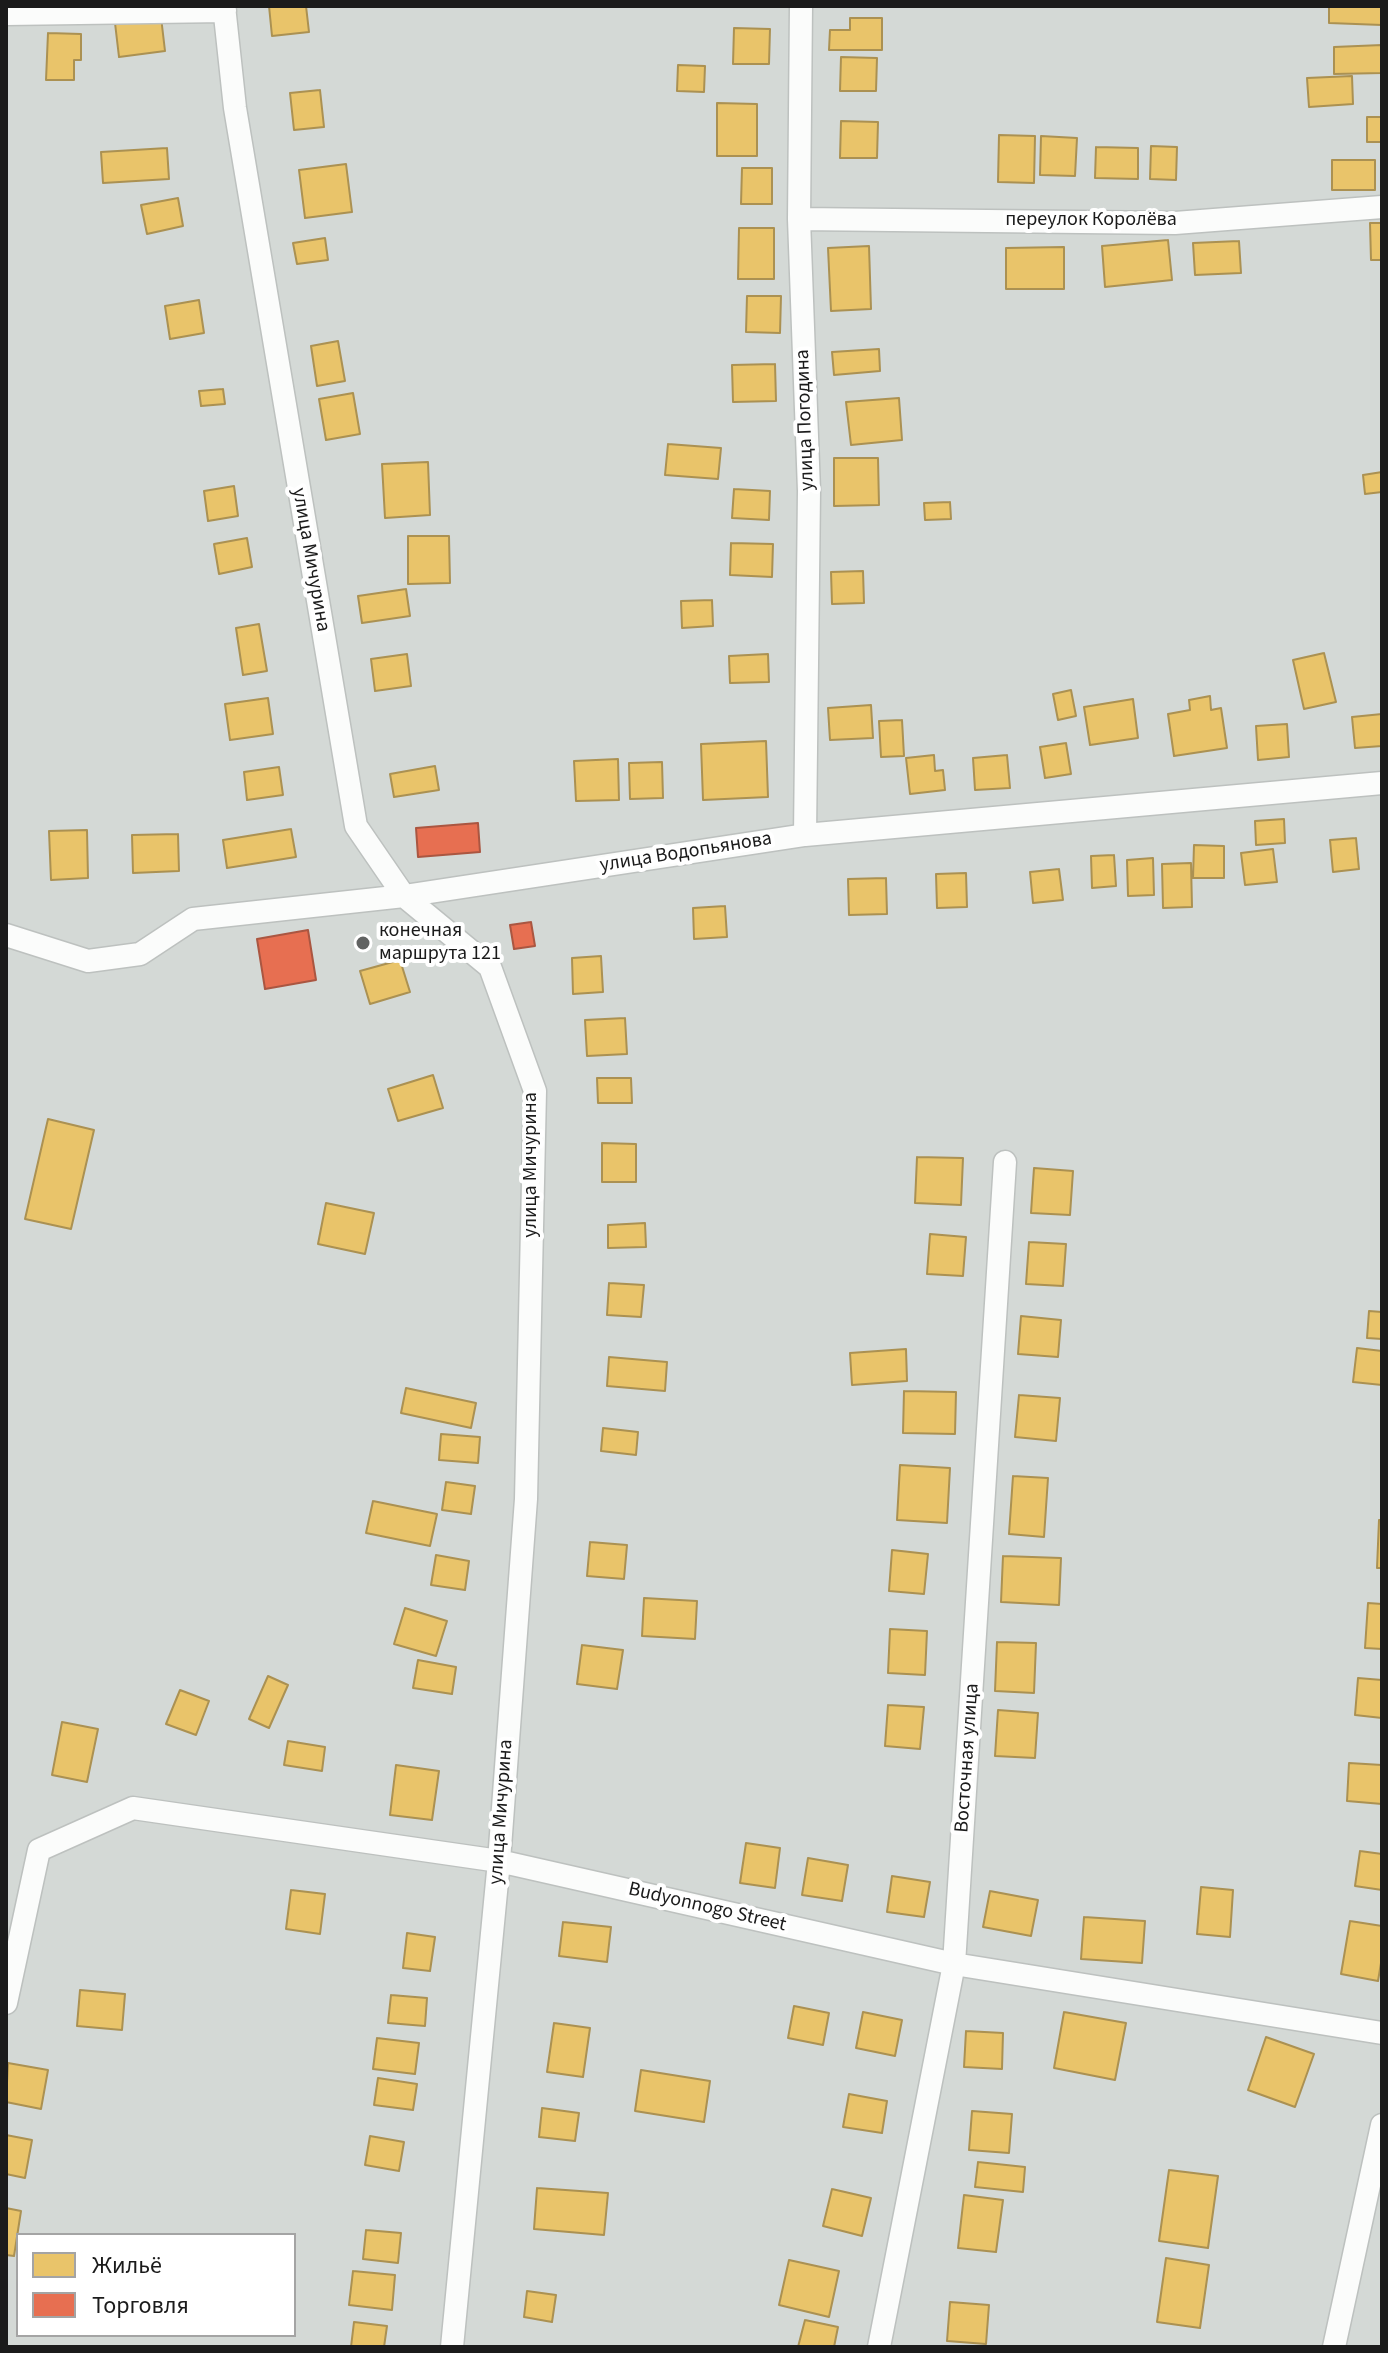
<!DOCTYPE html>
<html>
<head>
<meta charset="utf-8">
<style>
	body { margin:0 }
	#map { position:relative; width:1388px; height:2353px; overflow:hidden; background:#e2eae6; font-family:"Source Sans 3",sans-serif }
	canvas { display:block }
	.frame { position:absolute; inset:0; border:8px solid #1b1b1b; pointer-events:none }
	.legend { position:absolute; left:16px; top:2233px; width:280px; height:104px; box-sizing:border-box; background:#fff; border:2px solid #a4a4a4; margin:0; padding:10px 14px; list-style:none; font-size:24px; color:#1b1b1b }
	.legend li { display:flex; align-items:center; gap:16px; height:40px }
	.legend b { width:40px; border:2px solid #a4a4a4 }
</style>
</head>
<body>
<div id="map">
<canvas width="1388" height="2353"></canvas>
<div class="frame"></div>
<ul class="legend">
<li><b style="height:22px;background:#e9c46a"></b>Жильё</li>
<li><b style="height:22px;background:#e76f51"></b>Торговля</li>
</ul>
</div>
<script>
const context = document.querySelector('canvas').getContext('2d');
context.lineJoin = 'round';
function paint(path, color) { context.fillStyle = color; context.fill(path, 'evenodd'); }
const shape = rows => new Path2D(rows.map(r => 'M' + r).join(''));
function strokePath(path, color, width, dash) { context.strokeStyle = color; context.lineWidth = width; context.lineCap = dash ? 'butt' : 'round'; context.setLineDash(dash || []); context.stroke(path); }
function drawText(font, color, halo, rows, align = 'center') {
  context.font = font + ' "Source Sans 3",sans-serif'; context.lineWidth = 8; context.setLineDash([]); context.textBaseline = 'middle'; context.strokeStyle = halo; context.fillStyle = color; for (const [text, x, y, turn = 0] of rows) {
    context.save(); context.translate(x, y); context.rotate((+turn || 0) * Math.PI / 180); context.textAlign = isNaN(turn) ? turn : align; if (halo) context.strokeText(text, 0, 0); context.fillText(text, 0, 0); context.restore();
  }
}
const residential = shape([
	[6,6,1382,6,1382,2347,6,2347],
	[18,2235,294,2235,294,2335,18,2335]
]);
const homes = shape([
	[269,6,306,6,309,32,272,36,269,6],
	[1329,6,1382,6,1382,25,1329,23,1329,6],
	[161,17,165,51,119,57,115,23,161,17],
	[850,18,882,18,882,50,829,50,830,30,850,30,850,18],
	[734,28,770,29,769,64,733,64,734,28],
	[48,33,81,34,81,60,74,60,74,80,46,80,48,33],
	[1382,45,1382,73,1334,74,1334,47,1382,45],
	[841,57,877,58,876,91,840,91,841,57],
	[678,65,705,66,704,92,677,91,678,65],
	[1352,76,1353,104,1309,107,1307,78,1352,76],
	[320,90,324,127,294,130,290,93,320,90],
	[717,103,757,104,757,156,717,156,717,103],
	[1367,117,1382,117,1382,142,1367,142,1367,117],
	[841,121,878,122,877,158,840,158,841,121],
	[999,135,1035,136,1034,183,998,182,999,135],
	[1041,136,1077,138,1075,176,1040,175,1041,136],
	[1151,146,1177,147,1176,180,1150,179,1151,146],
	[1096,147,1138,148,1138,179,1095,178,1096,147],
	[167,148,169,179,103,183,101,152,167,148],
	[1332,160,1375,160,1375,190,1332,190,1332,160],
	[346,164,352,212,305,218,299,170,346,164],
	[742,168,772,168,772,204,741,204,742,168],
	[178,198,183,226,147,234,141,205,178,198],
	[1370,223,1382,223,1382,260,1371,260,1370,223],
	[739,228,774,228,774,279,738,279,739,228],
	[325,238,328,260,297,264,293,243,325,238],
	[1168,240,1172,280,1105,287,1102,246,1168,240],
	[1239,241,1241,273,1195,275,1193,243,1239,241],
	[869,246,871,309,831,311,828,248,869,246],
	[1064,247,1064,289,1006,289,1006,248,1064,247],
	[747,296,781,296,780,333,746,332,747,296],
	[199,300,204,333,170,339,165,306,199,300],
	[338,341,345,381,317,386,311,346,338,341],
	[879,349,880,371,834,375,832,352,879,349],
	[775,364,776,401,733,402,732,365,775,364],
	[223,389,225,404,201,406,199,391,223,389],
	[353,393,360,434,326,440,319,399,353,393],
	[899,398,902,440,851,445,846,402,899,398],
	[668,444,721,448,718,479,665,475,668,444],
	[834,458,878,458,879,505,834,506,834,458],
	[428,462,430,515,385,518,382,464,428,462],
	[1382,472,1382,492,1365,494,1363,475,1382,472],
	[234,486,238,516,208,521,204,491,234,486],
	[734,489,770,491,769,520,732,518,734,489],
	[950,502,951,519,925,520,924,503,950,502],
	[408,536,449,536,450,583,408,584,408,536],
	[247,538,252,567,219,574,214,544,247,538],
	[731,543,773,544,772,577,730,575,731,543],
	[863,571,864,603,832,604,831,572,863,571],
	[406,589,410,616,362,623,358,596,406,589],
	[712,600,713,626,682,628,681,601,712,600],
	[259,624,267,671,243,675,236,628,259,624],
	[1324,653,1336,702,1304,709,1293,660,1324,653],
	[407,654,411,686,375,691,371,659,407,654],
	[768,654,769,682,730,683,729,656,768,654],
	[1071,690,1076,716,1058,720,1053,694,1071,690],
	[1210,696,1211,710,1221,708,1227,748,1174,756,1168,714,1190,710,1189,700,1210,696],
	[268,698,273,734,230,740,225,704,268,698],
	[1133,699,1138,738,1090,745,1084,707,1133,699],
	[871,705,873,738,830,740,828,708,871,705],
	[1382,714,1382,746,1355,748,1352,717,1382,714],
	[902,720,904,756,881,757,879,721,902,720],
	[1287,724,1289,757,1258,760,1256,726,1287,724],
	[766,741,768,797,703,800,701,744,766,741],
	[1066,743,1071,774,1045,778,1040,747,1066,743],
	[934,755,935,771,943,770,945,790,910,794,906,758,934,755],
	[1007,755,1010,788,975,790,973,758,1007,755],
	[618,759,619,800,576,801,574,761,618,759],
	[662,762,663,798,630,799,629,763,662,762],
	[435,766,439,790,394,797,390,774,435,766],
	[279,767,283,795,247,800,244,772,279,767],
	[1284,819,1285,843,1256,845,1255,821,1284,819],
	[291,829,296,857,227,868,223,840,291,829],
	[87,830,88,878,51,880,49,831,87,830],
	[178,834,179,871,133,873,132,835,178,834],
	[1356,838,1359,869,1333,872,1330,840,1356,838],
	[1194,845,1224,846,1224,878,1193,878,1194,845],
	[1273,849,1277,882,1245,885,1241,853,1273,849],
	[1114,855,1116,886,1092,888,1091,856,1114,855],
	[1153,858,1154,895,1128,896,1127,860,1153,858],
	[1191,863,1192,907,1163,908,1162,864,1191,863],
	[1059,869,1063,900,1033,903,1030,872,1059,869],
	[966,873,967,907,937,908,936,874,966,873],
	[886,878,887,914,849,915,848,879,886,878],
	[725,906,727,937,694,939,693,908,725,906],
	[601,956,603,992,573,994,572,958,601,956],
	[400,960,410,992,370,1004,360,971,400,960],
	[625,1018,627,1054,587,1056,585,1020,625,1018],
	[433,1075,443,1108,398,1121,388,1089,433,1075],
	[597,1078,631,1078,632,1103,598,1103,597,1078],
	[48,1119,94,1130,71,1229,25,1219,48,1119],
	[602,1143,636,1144,636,1182,602,1182,602,1143],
	[917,1157,963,1158,961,1205,915,1203,917,1157],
	[1034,1168,1073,1171,1070,1215,1031,1213,1034,1168],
	[326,1203,374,1213,365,1254,318,1244,326,1203],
	[645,1223,646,1247,608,1248,608,1225,645,1223],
	[930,1234,966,1237,963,1276,927,1274,930,1234],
	[1029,1242,1066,1244,1063,1286,1026,1284,1029,1242],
	[609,1283,644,1285,641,1317,607,1315,609,1283],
	[1369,1311,1382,1312,1382,1339,1367,1338,1369,1311],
	[1021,1316,1061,1320,1058,1357,1018,1354,1021,1316],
	[1357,1348,1382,1351,1382,1385,1353,1382,1357,1348],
	[906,1349,907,1381,852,1385,850,1353,906,1349],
	[609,1357,667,1362,665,1391,607,1386,609,1357],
	[406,1388,476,1403,471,1428,401,1413,406,1388],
	[904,1391,956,1392,955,1434,903,1433,904,1391],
	[1019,1395,1060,1398,1056,1441,1015,1437,1019,1395],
	[603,1428,638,1432,636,1455,601,1451,603,1428],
	[441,1434,480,1437,478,1463,439,1460,441,1434],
	[900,1465,950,1468,947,1523,897,1520,900,1465],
	[1013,1476,1048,1478,1044,1537,1009,1534,1013,1476],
	[446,1482,475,1486,471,1514,442,1510,446,1482],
	[373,1501,437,1514,430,1546,366,1533,373,1501],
	[1379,1520,1382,1520,1382,1568,1377,1568,1379,1520],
	[590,1542,627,1545,624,1579,587,1576,590,1542],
	[892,1550,928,1554,924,1594,889,1591,892,1550],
	[436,1555,469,1561,465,1590,431,1585,436,1555],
	[1003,1556,1061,1558,1059,1605,1001,1602,1003,1556],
	[644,1598,697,1601,695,1639,642,1636,644,1598],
	[1368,1603,1382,1604,1382,1649,1365,1648,1368,1603],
	[405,1608,447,1621,436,1656,394,1644,405,1608],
	[890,1629,927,1631,925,1675,888,1673,890,1629],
	[997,1642,1036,1643,1034,1693,995,1691,997,1642],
	[582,1645,623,1650,617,1689,577,1684,582,1645],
	[418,1660,456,1667,452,1694,413,1688,418,1660],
	[268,1676,288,1685,269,1728,249,1719,268,1676],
	[1358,1678,1382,1680,1382,1718,1355,1715,1358,1678],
	[180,1690,209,1701,196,1735,166,1724,180,1690],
	[888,1705,924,1707,920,1749,885,1746,888,1705],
	[998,1710,1038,1713,1035,1758,995,1756,998,1710],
	[62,1722,98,1729,87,1782,52,1775,62,1722],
	[288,1741,325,1747,322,1771,284,1765,288,1741],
	[1349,1763,1382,1765,1382,1804,1347,1801,1349,1763],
	[396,1765,439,1771,432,1820,390,1815,396,1765],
	[746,1843,780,1848,775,1888,740,1883,746,1843],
	[1360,1851,1382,1854,1382,1890,1355,1886,1360,1851],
	[808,1858,848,1865,842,1901,802,1895,808,1858],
	[892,1876,930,1882,924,1917,887,1912,892,1876],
	[1201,1887,1233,1890,1230,1937,1197,1934,1201,1887],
	[291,1890,325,1894,320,1934,286,1929,291,1890],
	[990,1891,1038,1900,1031,1936,983,1927,990,1891],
	[1084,1917,1145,1921,1142,1963,1081,1959,1084,1917],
	[1350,1921,1382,1926,1382,1957,1378,1981,1341,1974,1350,1921],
	[563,1922,611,1927,607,1962,559,1956,563,1922],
	[407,1933,435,1937,430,1971,403,1968,407,1933],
	[80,1990,125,1994,122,2030,77,2026,80,1990],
	[391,1995,427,1998,425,2026,388,2023,391,1995],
	[794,2006,829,2013,823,2045,788,2038,794,2006],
	[863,2012,902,2020,895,2056,856,2048,863,2012],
	[1064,2012,1126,2023,1115,2080,1054,2068,1064,2012],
	[554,2023,590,2028,583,2077,547,2072,554,2023],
	[966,2031,1003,2033,1002,2069,964,2067,966,2031],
	[1266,2037,1314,2054,1295,2107,1248,2090,1266,2037],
	[377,2038,419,2043,415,2074,373,2069,377,2038],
	[8,2063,48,2070,41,2109,6,2102,8,2063],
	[641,2070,710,2081,704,2122,635,2111,641,2070],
	[378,2078,417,2084,413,2110,374,2105,378,2078],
	[849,2094,887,2101,882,2133,843,2127,849,2094],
	[542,2108,579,2113,575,2141,539,2137,542,2108],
	[972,2111,1012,2114,1009,2153,969,2150,972,2111],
	[6,2135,32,2140,25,2178,6,2174,6,2135],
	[370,2136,404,2142,399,2171,365,2165,370,2136],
	[978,2162,1025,2167,1023,2192,975,2187,978,2162],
	[1169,2170,1218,2176,1208,2248,1159,2241,1169,2170],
	[537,2188,608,2193,604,2235,534,2229,537,2188],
	[832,2189,871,2198,862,2236,823,2226,832,2189],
	[964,2195,1003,2200,996,2252,958,2248,964,2195],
	[6,2208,21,2211,14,2256,6,2255,6,2208],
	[366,2230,401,2233,398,2263,363,2259,366,2230],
	[1166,2258,1209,2265,1200,2328,1157,2322,1166,2258],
	[789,2260,839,2271,829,2317,779,2305,789,2260],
	[353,2271,395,2275,392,2310,349,2305,353,2271],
	[527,2291,556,2295,552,2322,524,2317,527,2291],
	[950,2302,989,2305,986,2344,947,2341,950,2302],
	[805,2320,838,2327,834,2347,798,2347,805,2320],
	[354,2322,387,2326,384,2347,351,2347,354,2322]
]);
const shops = shape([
	[478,823,480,852,418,857,416,828,478,823],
	[531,922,535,946,514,949,510,925,531,922],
	[308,930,316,980,265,989,257,939,308,930]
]);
const minor = shape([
	[224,6,235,108,356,826,404,896,490,967,535,1091,526,1499,499,1861,452,2347],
	[801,6,799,219,809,491,805,835],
	[6,14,225,11],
	[799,219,1175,223,1382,207],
	[6,935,88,961,140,954,193,919,404,896,805,835,1382,783],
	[6,2003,39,1850,133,1808,499,1861,954,1964,1382,2033],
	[879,2347,954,1964,1005,1162],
	[1334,2347,1382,2125]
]);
const markers = [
	[363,943,8,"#616362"]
];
const streetNames = [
	["переулок Королёва",1091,221],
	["улица Погодина",806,420,-92],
	["улица Мичурина",310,560,80],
	["улица Водопьянова",686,853,-9],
	["улица Мичурина",532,1165,-90],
	["Восточная улица",968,1758,-86],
	["улица Мичурина",502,1812,-86],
	["Budyonnogo Street",707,1908,13]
];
const poiNames = [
	["конечная",379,932],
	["маршрута 121",379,955]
];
paint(residential, '#d4d9d6');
paint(homes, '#e9c46a');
strokePath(homes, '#ab9152', 2);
paint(shops, '#e76f51');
strokePath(shops, '#aa5641', 2);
strokePath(minor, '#bdc1bf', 25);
strokePath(minor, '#fbfcfb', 22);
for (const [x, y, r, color] of markers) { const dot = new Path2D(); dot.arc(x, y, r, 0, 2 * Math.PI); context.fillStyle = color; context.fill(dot); strokePath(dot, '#fff', 3); }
drawText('20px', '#1b1b1b', '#fff', streetNames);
drawText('20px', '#1b1b1b', '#fff', poiNames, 'left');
</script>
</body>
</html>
